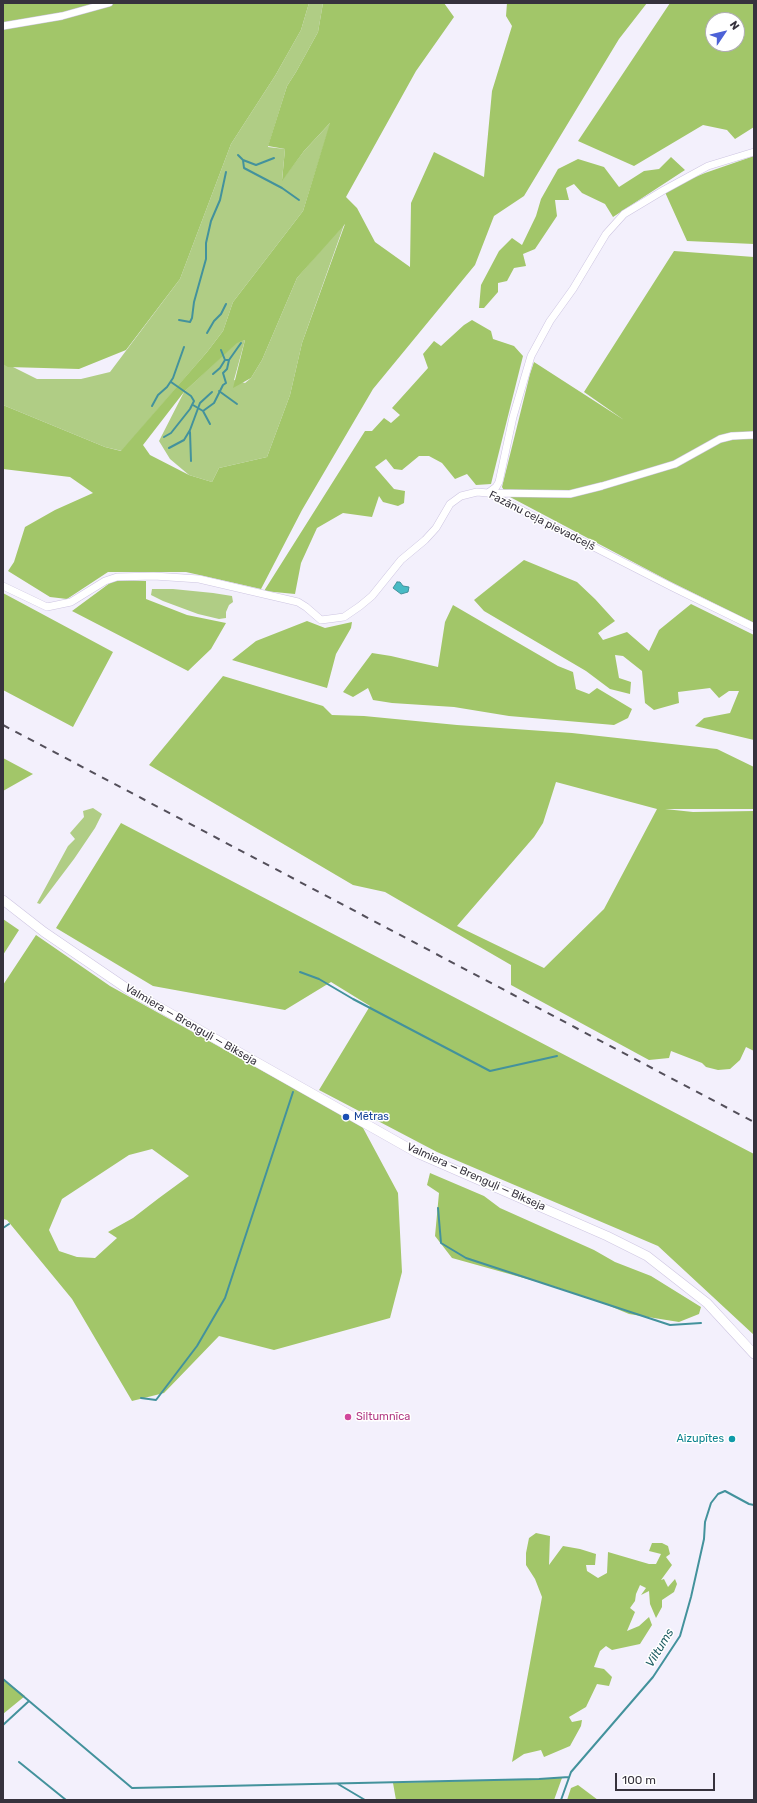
<!DOCTYPE html>
<html>
<head>
<meta charset="utf-8">
<style>
	body { margin:0 }
	#map { position:relative; width:757px; height:1803px; overflow:hidden; background:#f3f0fc; font-family:Rubik,sans-serif }
	canvas { display:block }
	.frame { position:absolute; inset:0; border:4px solid #36323d; pointer-events:none }
	.north { position:absolute; left:705px; top:12px; width:40px; height:40px; box-sizing:border-box; background:#fff; border:1px solid #afadb1; border-radius:50%; rotate:55deg; font-size:11px; font-weight:700; line-height:16px; text-align:center; color:#36323d }
	.north::after { content:''; display:block; margin:auto; width:14px; height:18px; background:#4d62d7; clip-path:polygon(50% 0,100% 100%,50% 72%,0 100%) }
	.scale { position:absolute; left:615px; top:1773px; width:100px; height:18px; box-sizing:border-box; border:2px solid #36323d; border-top:0; padding-left:5px; font-size:12px; line-height:14px; white-space:nowrap; color:#36323d; -webkit-text-stroke:3px #fff; paint-order:stroke }
</style>
</head>
<body>
<div id="map">
<canvas width="757" height="1803"></canvas>
<div class="frame"></div>
<div class="north">N</div>
<div class="scale">100 m</div>
</div>
<script>
const context = document.querySelector('canvas').getContext('2d');
context.lineJoin = 'round';
function paint(path, color) { context.fillStyle = color; context.fill(path, 'evenodd'); }
const shape = rows => new Path2D(rows.map(r => 'M' + r).join(''));
function strokePath(path, color, width, dash) { context.strokeStyle = color; context.lineWidth = width; context.lineCap = dash ? 'butt' : 'round'; context.setLineDash(dash || []); context.stroke(path); }
function drawText(font, color, halo, rows, align = 'center') {
  context.font = font + ' Rubik,sans-serif'; context.lineWidth = 3; context.setLineDash([]); context.textBaseline = 'middle'; context.strokeStyle = halo; context.fillStyle = color; for (const [text, x, y, turn = 0] of rows) {
    context.save(); context.translate(x, y); context.rotate((+turn || 0) * Math.PI / 180); context.textAlign = isNaN(turn) ? turn : align; if (halo) context.strokeText(text, 0, 0); context.fillText(text, 0, 0); context.restore();
  }
}
const green = shape([
	[309,3,323,3,318,32,296,72,287,86,268,147,285,149,282,180,304,151,331,122,303,211,233,302,223,331,207,352,122,451,105,447,3,405,3,362,37,379,81,379,110,372,180,279,231,144,275,76,301,30],
	[345,222,302,343,290,395,267,457,219,468,212,482,189,475,170,459,159,441,184,392,237,342,245,340,234,380,245,383,251,378,262,360,297,278],
	[152,589,173,589,213,593,232,596,233,602,229,605,226,612,226,618,219,619,198,614,163,601,151,595],
	[93,808,102,814,95,828,74,859,40,904,37,903,68,846,75,839,70,833,84,817,83,811]
]);
const forest = shape([
	[3,3,309,3,301,30,275,76,231,144,180,279,126,350,79,369,8,367,3,364],
	[323,3,444,3,454,17,416,71,346,197,357,208,375,242,410,267,411,203,434,152,484,177,492,91,512,26,506,16,507,3,647,3,619,39,524,196,494,216,475,265,373,389,302,510,261,589,186,572,108,572,67,599,50,597,8,571,14,562,25,527,55,510,93,493,70,477,3,469,3,405,105,447,121,451,207,352,223,331,233,302,303,211,330,123,304,151,282,181,285,149,268,146,287,86,296,72,318,32],
	[345,224,302,343,290,395,267,457,219,468,212,482,189,475,150,455,143,445,184,392,237,343,245,340,233,388,251,378,262,360,297,278],
	[670,3,754,3,754,127,735,139,727,130,703,125,634,166,578,141],
	[713,20,737,20,737,44,713,44],
	[754,156,754,244,687,241,664,190,705,173],
	[671,157,685,170,613,217,605,204,582,193,574,184,566,188,569,200,555,200,557,216,535,249,523,254,526,266,514,268,507,281,498,283,498,292,484,308,479,308,481,285,499,251,512,238,522,245,536,216,541,199,558,169,578,159,604,167,619,187,644,171,659,169],
	[674,251,754,257,754,433,735,433,668,464,568,492,505,492,502,487,530,374,534,362,624,420,584,392],
	[472,320,491,331,493,339,514,346,523,356,491,484,476,485,467,474,455,479,442,463,429,456,419,456,402,470,394,469,386,459,375,467,394,489,405,491,404,503,398,506,383,502,379,496,372,517,343,513,317,528,301,563,295,594,264,591,365,431,372,431,384,418,391,423,400,415,392,408,428,368,423,354,434,341,441,346,464,325],
	[754,437,754,623,669,581,510,497,570,495,680,465,722,441],
	[524,560,577,582,595,599,615,621,598,633,603,640,627,632,649,651,659,630,691,604,754,635,754,740,695,726,704,718,730,713,739,691,729,691,719,698,710,688,678,692,679,703,654,710,645,703,642,671,623,656,615,655,619,678,631,682,630,694,610,689,586,671,484,611,474,600],
	[114,580,146,581,146,599,187,615,226,623,211,649,188,671,72,611],
	[3,593,113,652,73,727,3,690],
	[453,605,558,666,573,672,576,689,589,694,597,688,632,709,628,718,614,725,509,716,454,707,392,703,373,700,368,688,353,697,343,692,372,653,391,656,438,667,445,622],
	[307,621,325,628,352,622,351,628,336,654,327,688,232,660,256,641],
	[223,676,323,706,332,715,364,716,457,725,572,733,717,749,754,767,754,809,665,809,693,812,754,811,754,1051,746,1047,740,1060,730,1069,718,1070,706,1067,702,1063,671,1051,669,1058,649,1060,511,985,511,965,385,892,353,885,149,765],
	[556,782,657,809,604,909,544,968,457,926,534,837,543,823],
	[3,758,33,774,3,791],
	[121,823,754,1154,754,1335,658,1246,437,1152,319,1090,370,1006,331,982,285,1010,153,986,56,928],
	[3,919,19,930,3,955],
	[36,935,110,986,362,1126,398,1193,402,1272,390,1318,274,1350,219,1336,164,1393,132,1401,72,1299,7,1220,3,1219,3,985],
	[152,1149,189,1176,159,1198,133,1218,108,1232,117,1238,95,1258,77,1257,59,1251,49,1230,62,1199,129,1155],
	[430,1173,484,1196,500,1208,594,1250,615,1262,651,1276,701,1307,699,1314,679,1322,629,1314,605,1304,556,1287,452,1258,435,1236,439,1193,427,1185],
	[536,1533,550,1536,549,1565,563,1546,580,1549,596,1554,595,1565,586,1565,587,1571,598,1578,607,1573,608,1552,649,1564,656,1564,661,1554,649,1551,652,1543,662,1543,668,1546,670,1554,666,1557,672,1565,661,1580,664,1579,668,1587,675,1579,677,1584,674,1592,662,1600,662,1607,656,1618,650,1604,649,1591,641,1595,646,1588,640,1585,636,1594,635,1601,630,1608,635,1612,627,1631,639,1626,649,1617,652,1625,640,1644,612,1650,606,1646,600,1651,594,1667,604,1669,612,1677,609,1686,597,1684,586,1707,569,1717,572,1722,582,1720,581,1726,570,1746,544,1757,541,1750,524,1754,512,1762,542,1597,535,1579,526,1565,526,1553,529,1538],
	[3,1679,25,1696,3,1714],
	[562,1778,554,1800,396,1800,393,1783],
	[578,1785,598,1800,567,1800,571,1788]
]);
const water = shape([
	[397,582,400,582,403,586,409,587,408,592,401,594,393,588,397,582]
]);
const stream = shape([
	[238,155,243,160,244,168,282,188,299,200],
	[243,160,256,165,274,158],
	[179,320,190,322,192,318,194,302,206,259,206,243,211,221,220,200,226,172],
	[207,333,214,321,221,314,226,304],
	[221,350,225,360,229,360],
	[213,374,220,368,225,360],
	[219,391,237,404],
	[193,405,203,411,210,424],
	[152,406,158,395,167,387,173,378,184,347],
	[203,411,214,403,223,385,226,383,223,373,227,369,229,360,241,343],
	[190,432,191,461],
	[164,437,171,433,190,409,194,401,191,396,171,382],
	[169,448,184,440,190,430,200,403,212,392],
	[300,972,319,979,353,999,490,1071,557,1056],
	[438,1208,441,1243,466,1258,670,1325,701,1323],
	[3,1228,9,1224],
	[141,1398,156,1400,197,1346,225,1298,293,1092],
	[3,1679,132,1788,539,1779,569,1777],
	[3,1725,29,1701],
	[19,1762,66,1800],
	[338,1784,365,1800],
	[561,1800,571,1772,653,1677,680,1636,691,1597,704,1539,705,1522,711,1503,718,1494,725,1491,749,1504,754,1505]
]);
const minor = shape([
	[3,26,62,16,109,3],
	[488,493,496,487,499,482,513,417,531,356,550,321,573,289,606,234,624,214,664,190,708,166,754,152],
	[490,493,570,494,602,486,675,464,720,439,732,436,754,435],
	[3,586,47,607,71,602,105,581,117,577,154,576,199,579,298,602,306,607,321,620,344,617,360,606,372,596,401,560,425,540,436,528,450,504,461,496,477,492,488,493,674,588,754,627]
]);
const major = shape([
	[3,900,44,932,129,990,419,1154,607,1236,647,1256,707,1303,754,1354]
]);
const rail = shape([
	[3,725,754,1122]
]);
const markers = [
	[346,1117,4,"#1a4fb4"],
	[348,1417,4,"#d1479c"],
	[732,1439,4,"#0f9aa8"]
];
const streetNames = [
	["Fazānu ceļa pievadceļš",542,521,27],
	["Valmiera — Brenguļi — Bikseja",191,1025,30],
	["Valmiera — Brenguļi — Bikseja",476,1177,24]
];
const transitNames = [
	["Mētras",354,1117]
];
const hotelNames = [
	["Siltumnīca",356,1417]
];
const cultureNames = [
	["Aizupītes",724,1439]
];
const waterNames = [
	["Viltums",660,1648,-59]
];
paint(green, '#b0cd85');
paint(forest, '#a2c669');
paint(water, '#48bbc5');
strokePath(water, '#43929c', 1);
strokePath(stream, '#43929c', 2);
strokePath(minor, '#cdc5e1', 8);
strokePath(major, '#cdc5e1', 10);
strokePath(minor, '#fff', 7);
strokePath(major, '#fff', 9);
strokePath(rail, '#534f5a', 2, [7, 7]);
for (const [x, y, r, color] of markers) { const dot = new Path2D(); dot.arc(x, y, r, 0, 2 * Math.PI); context.fillStyle = color; context.fill(dot); strokePath(dot, '#fff', 1.5); }
drawText('11px', '#36323d', '#fff', streetNames);
drawText('11px', '#164399', '#fff', transitNames, 'left');
drawText('11px', '#b23c85', '#fff', hotelNames, 'left');
drawText('11px', '#0d838f', '#fff', cultureNames, 'right');
drawText('italic 12px', '#236167', '#fff', waterNames);
</script>
</body>
</html>
